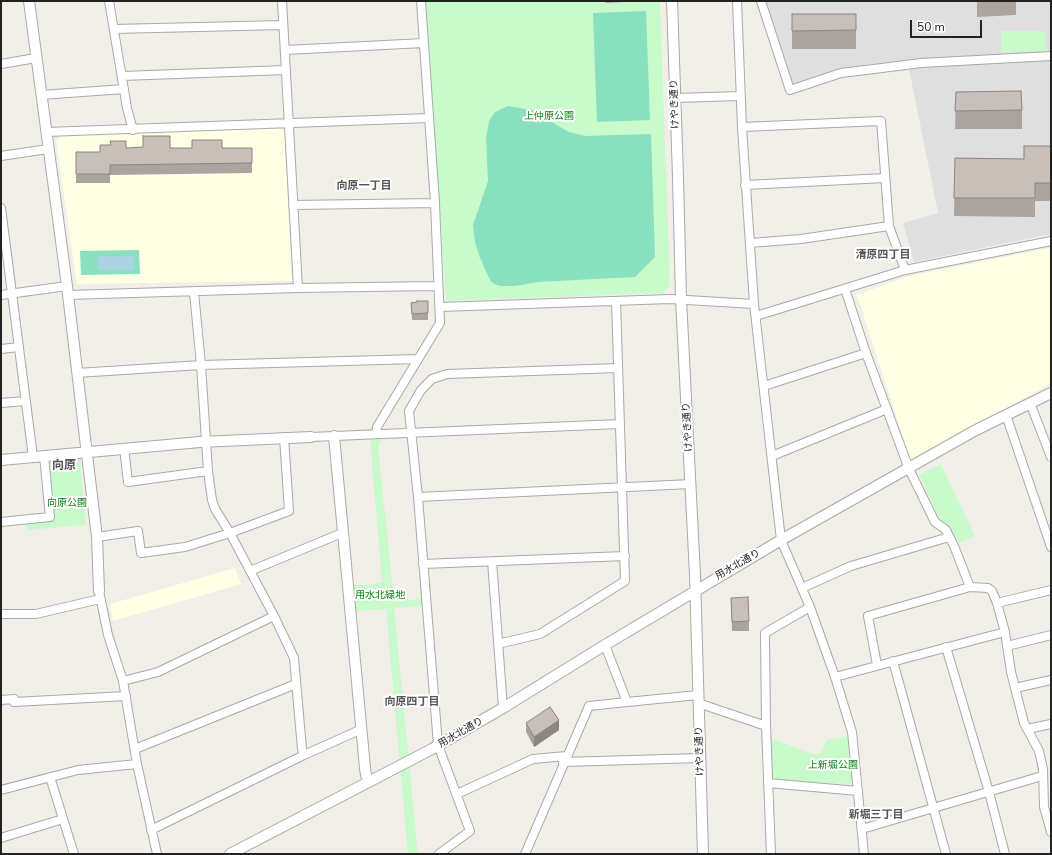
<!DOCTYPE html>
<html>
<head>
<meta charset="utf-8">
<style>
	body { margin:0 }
	#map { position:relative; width:1052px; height:855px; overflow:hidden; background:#f2efe9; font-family:"Nunito Sans",sans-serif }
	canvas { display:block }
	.frame { position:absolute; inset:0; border:2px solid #222; pointer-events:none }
	.scale { position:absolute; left:910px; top:20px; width:72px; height:18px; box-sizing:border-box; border:2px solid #222; border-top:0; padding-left:5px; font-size:12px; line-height:14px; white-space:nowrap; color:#222; -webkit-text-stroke:3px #fff; paint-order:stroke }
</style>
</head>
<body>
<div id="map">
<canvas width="1052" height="855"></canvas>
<div class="frame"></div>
<div class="scale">50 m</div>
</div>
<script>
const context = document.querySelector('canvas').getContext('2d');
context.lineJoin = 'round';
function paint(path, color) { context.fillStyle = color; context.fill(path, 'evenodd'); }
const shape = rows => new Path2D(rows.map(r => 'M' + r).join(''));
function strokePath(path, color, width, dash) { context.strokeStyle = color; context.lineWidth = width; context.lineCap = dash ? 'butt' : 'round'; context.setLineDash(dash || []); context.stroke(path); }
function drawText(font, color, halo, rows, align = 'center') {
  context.font = font + ' "Nunito Sans","Noto Sans JP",sans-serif'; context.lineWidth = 4; context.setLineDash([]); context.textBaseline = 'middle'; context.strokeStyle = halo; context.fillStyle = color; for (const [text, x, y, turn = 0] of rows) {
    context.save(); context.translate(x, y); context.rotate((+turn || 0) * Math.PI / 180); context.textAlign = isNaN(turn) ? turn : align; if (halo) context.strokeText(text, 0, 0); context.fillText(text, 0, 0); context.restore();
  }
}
const residential = shape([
	[755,1,1051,1,1051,234,914,262,903,223,938,213,909,69,842,77,788,94]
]);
const education = shape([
	[284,127,292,281,77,284,56,141,61,136],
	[1051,248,1051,383,911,462,857,295,909,276],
	[235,568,241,584,113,621,110,604]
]);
const park = shape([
	[425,1,660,1,670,285,664,293,446,301],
	[1001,31,1044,31,1047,51,1001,52],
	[382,439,378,446,394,601,422,599,423,606,394,608,418,854,408,854,386,609,355,611,353,585,369,585,382,582,370,440],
	[80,457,86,525,27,530,26,521,51,518,46,460],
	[941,464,975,536,960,543,940,519,919,475],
	[847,736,849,743,853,780,849,784,777,780,772,775,771,738,813,754,820,754,827,740]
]);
const pitch = shape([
	[646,11,650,120,597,122,593,13],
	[508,106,531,110,569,132,585,136,651,134,655,257,635,277,538,282,515,286,501,286,494,284,490,280,480,258,475,242,473,225,488,181,486,139,489,121,495,112],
	[139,250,140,274,81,275,80,251]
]);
const water = shape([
	[98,256,134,256,134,270,98,270]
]);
const minor = shape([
	[109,1,127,108,133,130],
	[282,1,298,288],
	[737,1,742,127,754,304,781,540,810,607,835,677,852,732,864,854],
	[761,1,790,90,841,73,882,68,921,63,1051,56],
	[114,29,283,25],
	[285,50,424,43],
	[1,64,36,58],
	[122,76,286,70],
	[41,95,124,89],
	[675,98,740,96],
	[742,127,881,121,889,226,905,270],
	[46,132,429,118],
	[1,156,48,149],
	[745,185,885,178],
	[293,205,435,203],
	[1,208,33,457],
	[750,243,801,239,889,226],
	[845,289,866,353,909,469,935,522,946,530,954,546,970,587,988,588,992,591,997,603,1005,632,1011,672,1024,723,1039,751,1043,769,1044,807,1051,832],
	[194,292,201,365,208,471,212,500,215,509,230,533,274,616,294,658,302,749,304,755],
	[1,295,67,286],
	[68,295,298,288,438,286],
	[440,307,670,299,754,304],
	[756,316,905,270,1051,241],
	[1,349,19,347],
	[77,373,201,365,418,359],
	[764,386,866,353],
	[1,403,26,401],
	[1030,403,1051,457],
	[1006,415,1051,547],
	[376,434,377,427,440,323,435,203,421,1],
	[311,437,620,424],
	[124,448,128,482,208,471],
	[772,456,887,409],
	[418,497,691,484],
	[1,522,50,517,44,456],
	[97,537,138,531,141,553,185,547,230,533,289,511,284,437],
	[492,561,503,708],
	[423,564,625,556],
	[250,571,342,533],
	[802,588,851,566,949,537],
	[99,591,108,635,123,681,137,764,157,854],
	[997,603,1051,590],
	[1,614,36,614,100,599],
	[498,644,540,634,625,581,616,302],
	[605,645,627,702,698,695],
	[1007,646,1051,635],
	[946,647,989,792,1005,854],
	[893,661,946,854],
	[877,665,868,616,970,587],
	[835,677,1005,632],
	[123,681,158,672,274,616],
	[1015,688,1051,680],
	[1,700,14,699],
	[14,702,126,696],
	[698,703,766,726],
	[1027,729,1051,724],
	[135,749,296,684],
	[563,762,700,758],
	[50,777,74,854],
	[768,783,858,791],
	[1,790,78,770,137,764],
	[457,794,533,759,566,756],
	[862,829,1042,776],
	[151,830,304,755,362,729],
	[1,838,63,819],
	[439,854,470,831,438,745,418,497,409,411,421,390,432,379,447,374,618,368],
	[525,854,589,706,627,702],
	[771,854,766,726,765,633,810,607]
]);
const tertiary = shape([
	[29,1,67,286,88,463,97,537,99,591],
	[672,1,678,177,681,299,695,575,703,854],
	[334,436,365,768,366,775,369,781],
	[1,460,200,442,311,437],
	[230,854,432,749,503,708,605,645,781,540,974,431,1051,393]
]);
const wall = shape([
	[605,1,644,1,605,3],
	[977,1,1016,1,1016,15,977,17],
	[792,14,856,14,856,49,792,49],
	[956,92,1022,110,1022,129,955,129],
	[111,145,126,148,252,148,252,173,110,175,110,183,76,183,76,152,100,152],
	[1051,146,1051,201,1035,201,1035,217,954,216,955,158,1024,159],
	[428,301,428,320,412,320,411,303,417,302],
	[731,598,749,621,749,631,732,631],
	[526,723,559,730,534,747,526,732]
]);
const shadedWall = shape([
	[559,720,559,730,534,747,534,737]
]);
const building = shape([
	[792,14,856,14,856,30,792,31,792,14],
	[1021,91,1022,110,955,111,956,92,1021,91],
	[143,136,170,136,170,148,192,148,192,140,222,140,222,148,252,148,252,163,110,165,110,174,76,174,76,152,100,152,100,145,111,145,110,141,126,141,126,148,143,147,143,136],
	[1024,146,1051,146,1051,183,1035,183,1035,198,954,198,955,158,1024,159,1024,146],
	[417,301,428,301,428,313,412,314,411,303,417,302,417,301],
	[748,597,749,621,732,622,731,598,748,597],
	[550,707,559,720,534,737,526,723,550,707]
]);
const streetNames = [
	["けやき通り",675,104,-92],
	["けやき通り",688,427,-93],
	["用水北通り",738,565,-30],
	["用水北通り",461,733,-30],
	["けやき通り",700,751,-92]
];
const parkNames = [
	["上仲原公園",549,117],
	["向原公園",67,504],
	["用水北緑地",380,596],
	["上新堀公園",833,766]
];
const neighbourhoodNames = [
	["向原一丁目",364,186],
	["清原四丁目",883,255],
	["向原四丁目",412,702],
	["新堀三丁目",876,815]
];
const quarterNames = [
	["向原",64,466]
];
paint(residential, '#e0dfdf');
paint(education, '#ffffe5');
paint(park, '#c8facc');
paint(pitch, '#88e0be');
paint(water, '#aad3df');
strokePath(minor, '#a9a9a9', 10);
strokePath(tertiary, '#a9a9a9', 12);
strokePath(minor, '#fff', 8);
strokePath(tertiary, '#fff', 10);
paint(wall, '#aba49e');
paint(shadedWall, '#8b8681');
paint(building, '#c7bfb8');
strokePath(building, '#8b8681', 1);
drawText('10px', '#222', '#fff', streetNames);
drawText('10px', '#0c8416', '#fff', parkNames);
drawText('bold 11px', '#555', '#fff', neighbourhoodNames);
drawText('bold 12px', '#555', '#fff', quarterNames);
</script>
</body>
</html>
